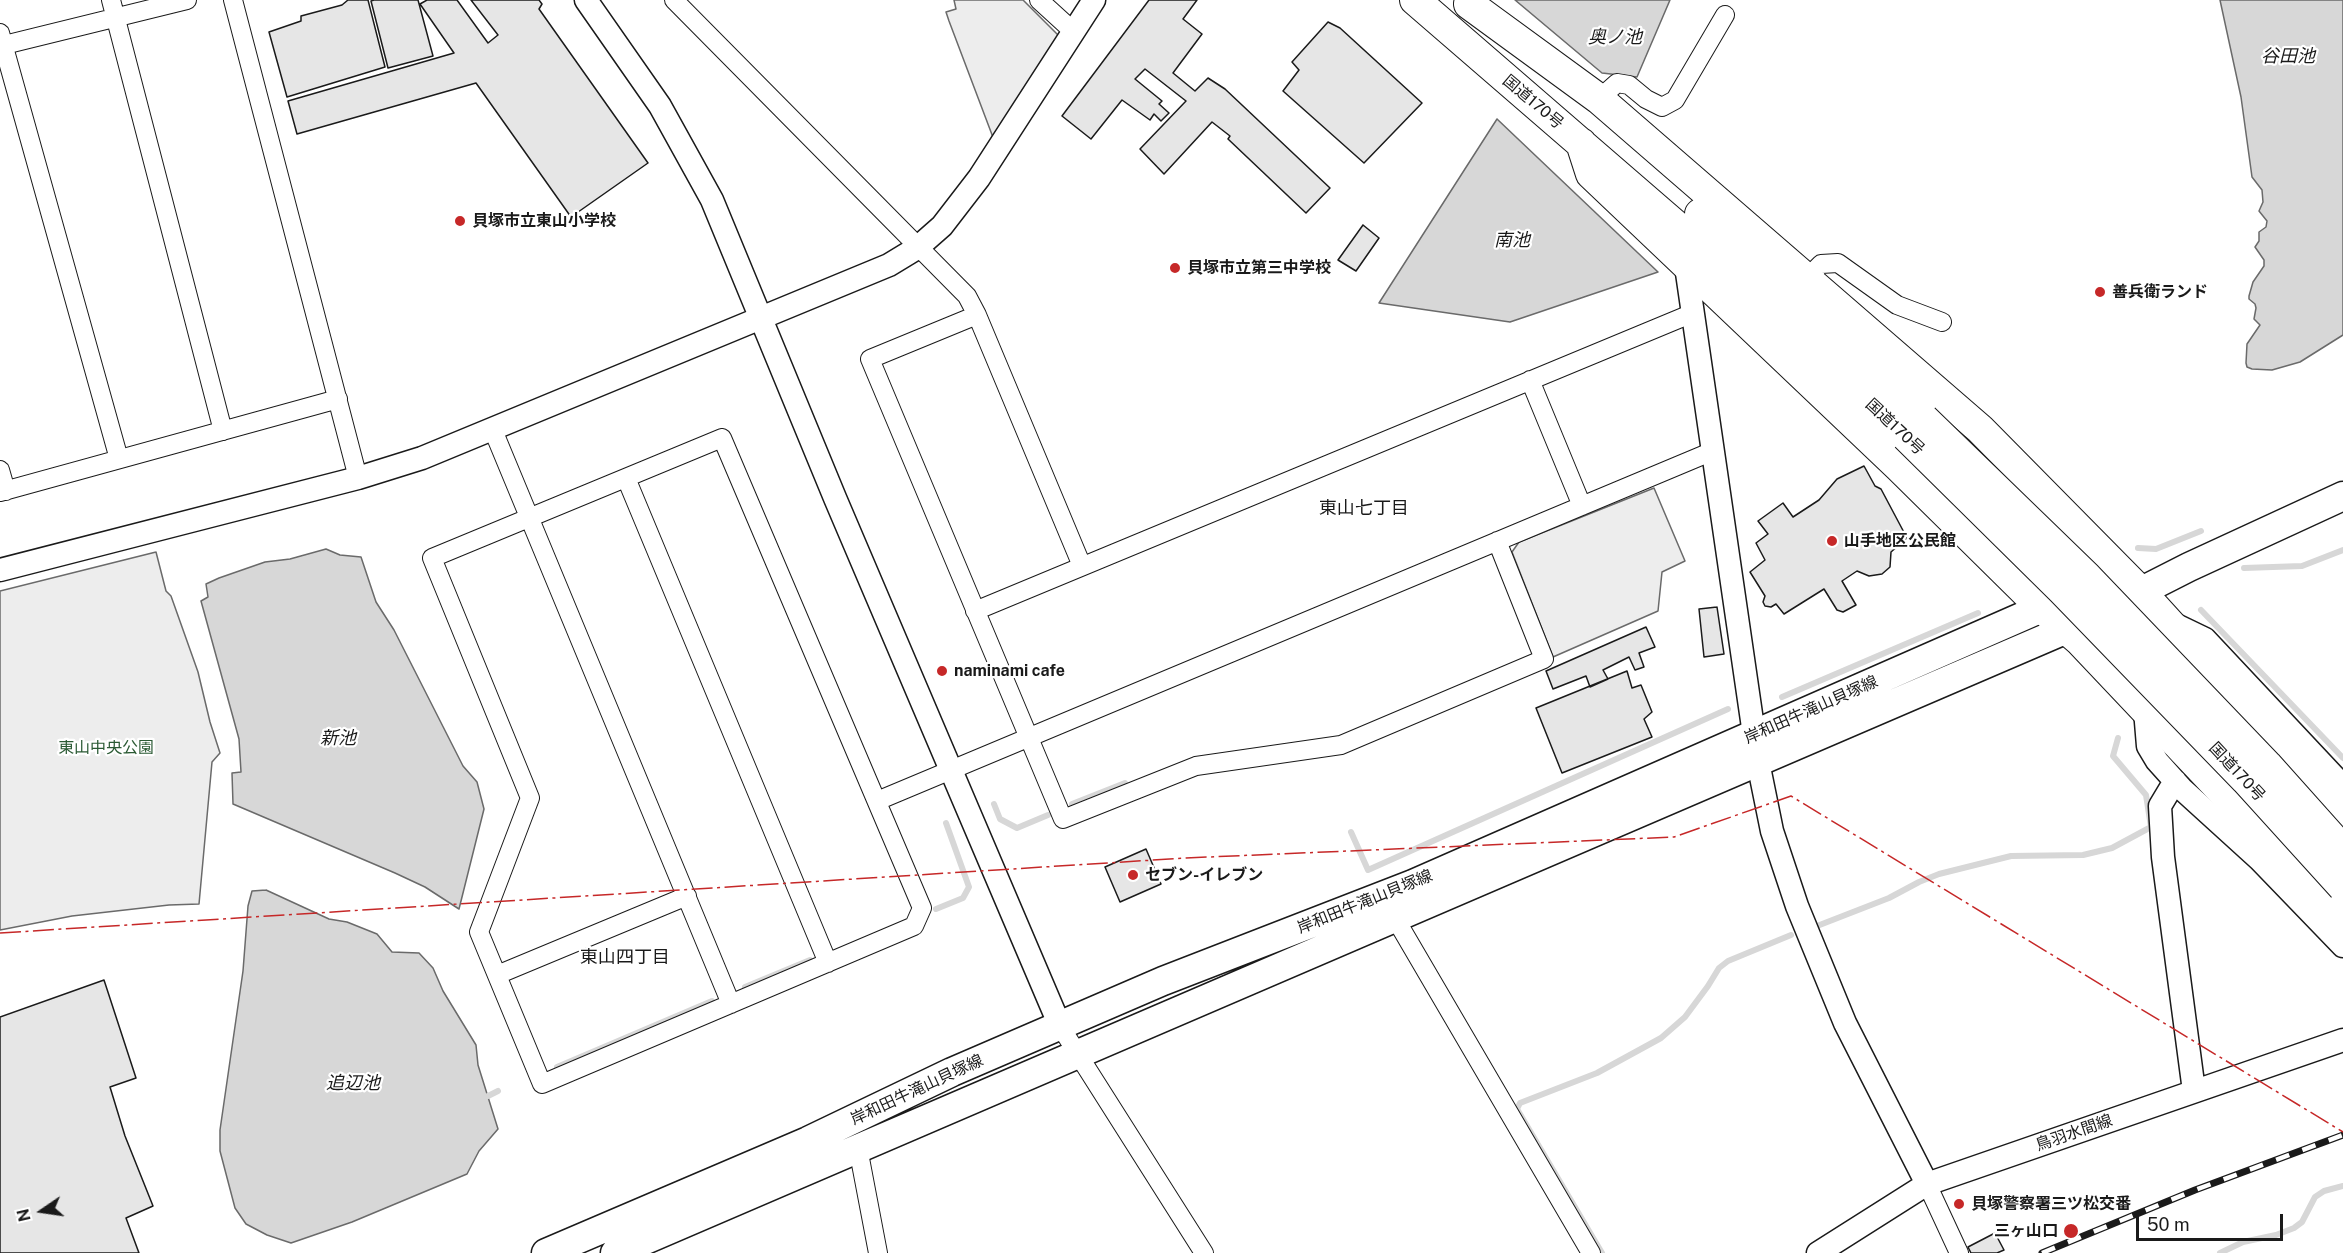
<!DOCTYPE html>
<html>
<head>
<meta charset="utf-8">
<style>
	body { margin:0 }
	#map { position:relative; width:2343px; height:1253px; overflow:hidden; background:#fff; font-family:"Public Sans",sans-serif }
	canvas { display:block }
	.north { position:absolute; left:12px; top:1181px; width:60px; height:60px; -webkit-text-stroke:4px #fff; paint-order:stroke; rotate:257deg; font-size:16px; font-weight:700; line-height:24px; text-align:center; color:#1a1a1a }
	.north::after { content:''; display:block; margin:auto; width:21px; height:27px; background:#1a1a1a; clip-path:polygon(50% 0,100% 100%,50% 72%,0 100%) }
	.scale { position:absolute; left:2136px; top:1214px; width:147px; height:27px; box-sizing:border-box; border:3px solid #1a1a1a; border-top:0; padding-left:8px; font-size:18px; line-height:21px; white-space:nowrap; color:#1a1a1a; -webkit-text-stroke:4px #fff; paint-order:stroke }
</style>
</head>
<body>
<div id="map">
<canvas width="2343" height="1253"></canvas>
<div class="north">N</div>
<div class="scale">50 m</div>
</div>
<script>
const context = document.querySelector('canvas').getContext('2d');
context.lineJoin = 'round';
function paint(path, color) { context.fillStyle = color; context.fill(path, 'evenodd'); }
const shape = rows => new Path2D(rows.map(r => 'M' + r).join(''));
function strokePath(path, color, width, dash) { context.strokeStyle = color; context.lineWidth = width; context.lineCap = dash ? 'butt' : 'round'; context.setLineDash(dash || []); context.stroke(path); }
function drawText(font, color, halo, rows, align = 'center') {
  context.font = font + ' "Public Sans","Noto Sans JP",sans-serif'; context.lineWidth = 4.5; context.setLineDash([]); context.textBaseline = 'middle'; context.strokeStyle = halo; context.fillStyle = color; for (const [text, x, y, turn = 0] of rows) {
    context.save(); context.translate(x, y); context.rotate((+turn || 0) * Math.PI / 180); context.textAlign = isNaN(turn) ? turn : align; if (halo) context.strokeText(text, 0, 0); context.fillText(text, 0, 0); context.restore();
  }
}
const built = shape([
	[954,0,1023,0,1060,37,994,140,949,21,946,12,956,9,954,0],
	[1654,488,1685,561,1662,572,1658,611,1553,657,1512,552,1519,542,1654,488],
	[156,552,166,591,171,596,198,672,210,722,220,753,212,762,199,904,169,905,72,916,0,930,0,591,156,552]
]);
const water = shape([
	[1515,0,1670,0,1637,77,1602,73,1515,0],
	[2220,0,2343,0,2343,335,2300,362,2272,370,2252,369,2247,367,2246,363,2247,344,2260,325,2254,319,2256,308,2255,304,2249,299,2249,296,2253,282,2264,266,2264,260,2255,247,2259,241,2259,232,2266,227,2267,221,2259,211,2263,202,2262,190,2252,177,2241,97,2220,0],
	[1497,119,1658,272,1510,322,1379,303,1497,119],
	[326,549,340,555,361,557,376,602,394,630,463,766,477,782,484,809,459,909,425,887,395,873,233,804,232,773,241,772,239,739,201,601,208,597,206,584,219,578,265,562,290,559,326,549],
	[266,890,329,919,347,922,377,934,392,952,419,953,433,968,443,991,476,1045,478,1065,498,1129,479,1151,467,1174,352,1222,291,1243,267,1235,246,1224,235,1208,220,1151,220,1130,243,971,248,906,252,891,266,890]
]);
const stream = shape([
	[2138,548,2156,549,2201,531],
	[2244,568,2302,566,2343,550],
	[2201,610,2343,758],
	[1782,697,1978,613],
	[994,804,1000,819,1017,828,1048,815],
	[1072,804,1125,783],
	[1351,832,1368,870,1728,709],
	[936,909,963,898,969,887,946,823],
	[1817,926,1889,898,1919,882,1939,874,2011,856,2083,855,2112,848,2151,827,2146,795,2113,756,2118,738],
	[745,987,810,960],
	[557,1067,712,1001],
	[488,1096,498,1091],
	[1602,1253,1517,1109,1520,1103,1597,1073,1661,1038,1685,1017,1708,986,1719,968,1728,961,1791,935],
	[2220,1253,2243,1242,2276,1235,2294,1228,2302,1222,2315,1197,2324,1191,2343,1186]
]);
const building = shape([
	[348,0,368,0,385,67,287,97,269,32,301,21,301,16,342,5,348,0],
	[374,0,418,0,433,56,388,68,371,1,374,0],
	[427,0,457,0,488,43,498,35,471,0,539,0,542,4,539,9,648,163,571,217,476,83,297,134,288,101,454,53,420,4,427,0],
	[1149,0,1197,0,1183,19,1202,34,1173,73,1195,91,1208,78,1225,89,1330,188,1306,213,1228,139,1230,136,1212,122,1164,174,1140,149,1186,101,1145,69,1135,79,1162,101,1159,104,1169,113,1161,121,1154,114,1150,120,1122,100,1091,139,1062,116,1149,0],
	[1328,22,1340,28,1422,103,1364,163,1283,91,1299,70,1292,62,1328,22],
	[1363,225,1379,238,1356,271,1338,260,1363,225],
	[1864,466,1875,486,1881,489,1907,538,1891,552,1890,567,1882,574,1869,576,1857,571,1842,581,1856,605,1843,612,1837,610,1824,589,1784,614,1776,604,1771,607,1765,606,1763,602,1765,596,1750,572,1765,560,1756,543,1768,534,1758,521,1783,503,1793,517,1819,500,1837,479,1864,466],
	[1717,607,1724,654,1704,657,1699,609,1717,607],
	[1646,627,1655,647,1639,653,1644,667,1635,670,1629,657,1603,670,1608,679,1590,687,1586,676,1553,689,1546,671,1646,627],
	[1627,671,1632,688,1641,685,1652,712,1644,719,1652,737,1562,773,1536,708,1627,671],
	[1146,849,1161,884,1120,902,1105,867,1146,849],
	[104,980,136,1078,110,1087,125,1136,153,1206,126,1218,139,1253,0,1253,0,1017,104,980],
	[1995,1233,2004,1250,1997,1253,1971,1253,1968,1247,1995,1233]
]);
const minor = shape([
	[111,0,223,431],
	[233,0,358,478],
	[674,0,967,296,977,315,1082,566],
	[1039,0,1074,32],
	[0,33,119,459],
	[0,46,187,0],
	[1599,99,1617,83,1629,85,1646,99,1662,107,1675,100,1725,15],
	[1806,279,1821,264,1838,263,1897,305,1942,322],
	[977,315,870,359,1063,819,1196,766,1341,745,1544,659,1497,541],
	[1530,380,1582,506],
	[493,430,731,1004],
	[722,438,922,908,914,926,542,1084,479,932,530,798,432,558,722,438],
	[0,470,6,491],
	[626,478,828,963],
	[0,492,338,399],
	[975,611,1693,313],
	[877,801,1713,451],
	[1395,918,1591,1253],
	[497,975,687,896],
	[1060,1026,1204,1253],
	[858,1148,878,1253],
	[1927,1184,1959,1253]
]);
const tertiary = shape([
	[586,0,660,106,712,200,835,498,1060,1026],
	[1686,266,1758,762,1772,831,1797,906,1845,1023,1927,1184],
	[0,570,358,478,422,458,889,265,917,248,942,226,979,178,1094,0],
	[2178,626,2205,639,2343,786],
	[2145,710,2148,746,2157,761,2183,790,2260,860,2343,946],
	[2175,781,2160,806,2163,857,2194,1091],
	[1818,1253,1927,1184,2343,1040]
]);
const primary = shape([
	[546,1253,808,1141,952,1072,1163,981,1413,884,2042,608,2063,602],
	[615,1253,2067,629,2189,567,2343,496]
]);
const trunk = shape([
	[1415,0,1718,262,1906,436],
	[1469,4,1599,99,1980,429,2141,592,2343,814],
	[1581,143,1591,174,1899,467,2042,608,2080,641,2343,919],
	[1700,214,1924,419]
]);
const rail = shape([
	[2042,1253,2195,1190,2343,1135]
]);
const trunkBridge = shape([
	[1924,419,2087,577,2267,765,2343,850],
	[1906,436,2062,590,2246,780,2343,887]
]);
const power = shape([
	[0,933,1186,858,1674,837,1791,796,2343,1132]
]);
const markers = [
	[460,221,6,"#c62828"],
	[1175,268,6,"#c62828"],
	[2100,292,6,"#c62828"],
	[1832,541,6,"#c62828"],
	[942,671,6,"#c62828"],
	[1133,875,6,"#c62828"],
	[1959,1204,6,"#c62828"],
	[2071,1231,8,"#c62828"]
];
const streetNames = [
	["国道170号",1533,102,40],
	["国道170号",1895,427,43],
	["岸和田牛滝山貝塚線",1811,710,-24],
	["国道170号",2237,772,47],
	["岸和田牛滝山貝塚線",1365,902,-22],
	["岸和田牛滝山貝塚線",917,1090,-25],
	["鳥羽水間線",2074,1133,-19]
];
const poiNames = [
	["貝塚市立東山小学校",472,221],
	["貝塚市立第三中学校",1187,268],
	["善兵衛ランド",2112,292],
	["山手地区公民館",1844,541],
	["naminami cafe",954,671],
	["セブン-イレブン",1145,875],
	["貝塚警察署三ツ松交番",1971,1204],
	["三ヶ山口",2058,1231,"right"]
];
const parkNames = [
	["東山中央公園",106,748]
];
const waterNames = [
	["奥ノ池",1615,37],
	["谷田池",2288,56],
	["南池",1512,240],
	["新池",338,738],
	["追辺池",353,1083]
];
const neighbourhoodNames = [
	["東山七丁目",1364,508],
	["東山四丁目",625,957]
];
paint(built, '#ededed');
strokePath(built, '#6a6a6a', 1.5);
paint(water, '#d7d7d7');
strokePath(water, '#6a6a6a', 1.5);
strokePath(stream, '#d7d7d7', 6);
paint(building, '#e6e6e6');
strokePath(building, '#1a1a1a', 1.5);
strokePath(minor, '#1a1a1a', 20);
strokePath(tertiary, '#1a1a1a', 25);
strokePath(primary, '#1a1a1a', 31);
strokePath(trunk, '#1a1a1a', 32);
strokePath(minor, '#fff', 18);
strokePath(tertiary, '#fff', 22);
strokePath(primary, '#fff', 28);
strokePath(trunk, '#fff', 30);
strokePath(rail, '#1a1a1a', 7);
strokePath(rail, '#fff', 4.5, [14]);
strokePath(trunkBridge, '#1a1a1a', 32, []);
strokePath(trunkBridge, '#fff', 30);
strokePath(power, '#c62828', 1.5, [21, 4.5, 3, 4.5]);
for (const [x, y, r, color] of markers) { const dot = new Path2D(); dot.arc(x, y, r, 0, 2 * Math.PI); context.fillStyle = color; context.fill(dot); strokePath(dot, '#fff', 2); }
drawText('16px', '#1a1a1a', '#fff', streetNames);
drawText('bold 16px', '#1a1a1a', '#fff', poiNames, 'left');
drawText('16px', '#2b5a34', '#fff', parkNames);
drawText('italic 18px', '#1a1a1a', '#fff', waterNames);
drawText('18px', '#1a1a1a', '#fff', neighbourhoodNames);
</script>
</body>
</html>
